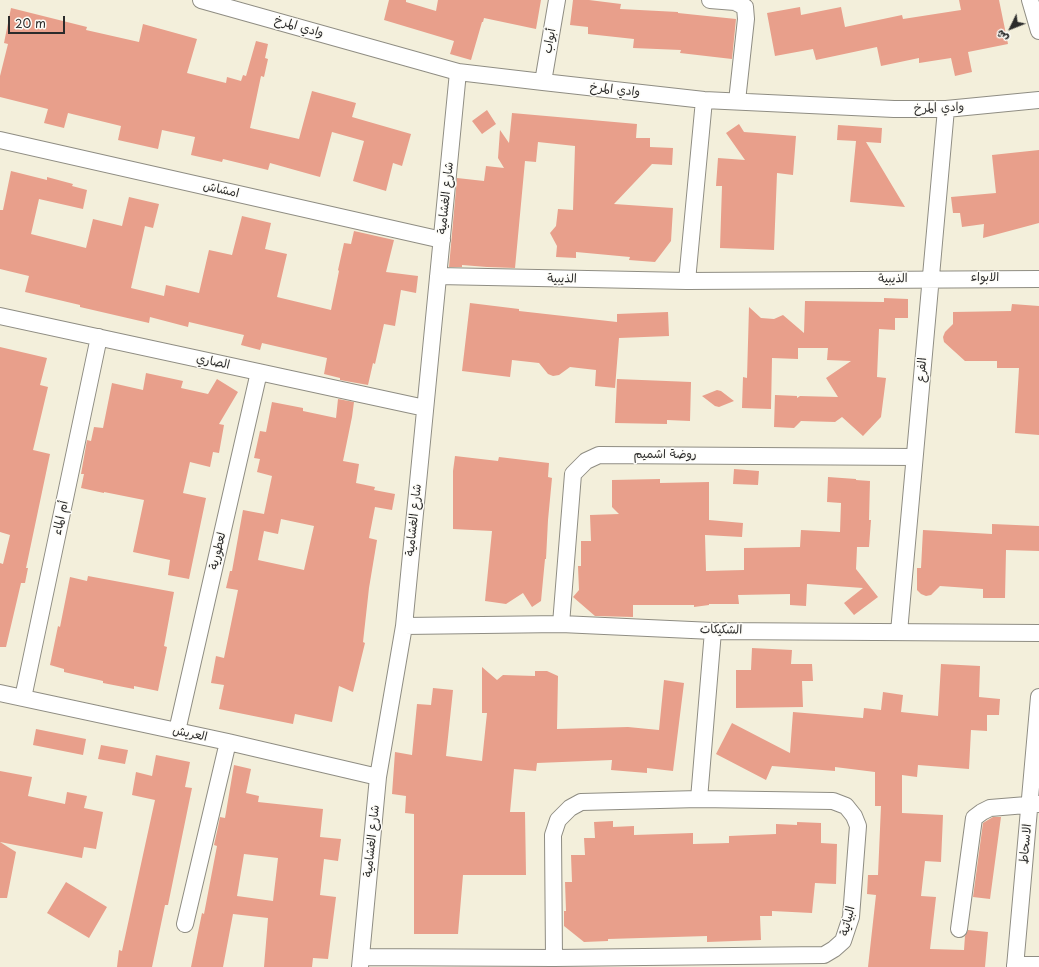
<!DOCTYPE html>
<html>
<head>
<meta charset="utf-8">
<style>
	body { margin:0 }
	#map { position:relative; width:1039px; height:967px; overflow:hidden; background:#f3efdb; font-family:"Playpen Sans","Playpen Sans Arabic",sans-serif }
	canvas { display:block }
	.north { position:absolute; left:991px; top:8px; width:40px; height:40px; -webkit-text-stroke:3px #fdfcf7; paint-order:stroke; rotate:227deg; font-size:11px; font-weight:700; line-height:16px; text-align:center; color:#2b2b2b }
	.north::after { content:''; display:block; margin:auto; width:14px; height:18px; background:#2b2b2b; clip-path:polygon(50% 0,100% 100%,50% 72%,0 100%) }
	.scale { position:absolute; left:8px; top:16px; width:57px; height:18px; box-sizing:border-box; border:2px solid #2b2b2b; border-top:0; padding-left:5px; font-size:12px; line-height:14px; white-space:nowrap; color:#2b2b2b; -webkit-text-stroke:3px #fdfcf7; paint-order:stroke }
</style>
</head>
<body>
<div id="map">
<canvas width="1039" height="967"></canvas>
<div class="north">ش</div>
<div class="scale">20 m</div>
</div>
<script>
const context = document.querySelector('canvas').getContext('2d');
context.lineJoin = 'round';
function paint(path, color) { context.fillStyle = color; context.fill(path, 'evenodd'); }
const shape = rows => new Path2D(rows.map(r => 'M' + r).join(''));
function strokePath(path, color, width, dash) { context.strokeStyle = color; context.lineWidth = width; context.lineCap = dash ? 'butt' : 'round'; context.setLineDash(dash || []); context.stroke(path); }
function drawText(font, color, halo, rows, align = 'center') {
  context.font = font + ' "Playpen Sans","Playpen Sans Arabic",sans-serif'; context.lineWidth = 3; context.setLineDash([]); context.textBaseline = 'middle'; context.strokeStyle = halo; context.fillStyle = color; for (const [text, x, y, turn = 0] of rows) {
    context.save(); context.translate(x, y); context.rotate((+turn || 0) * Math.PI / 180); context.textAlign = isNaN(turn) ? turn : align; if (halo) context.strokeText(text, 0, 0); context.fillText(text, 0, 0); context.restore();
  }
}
const building = shape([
	[389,0,406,0,406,2,436,11,438,0,541,0,536,29,484,18,483,22,482,22,471,60,450,54,454,41,384,20],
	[573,0,589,0,621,4,620,9,678,12,678,13,736,19,732,59,680,53,681,50,633,48,634,39,588,34,588,27,570,25],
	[959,0,999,0,1008,44,968,52,972,72,955,76,951,58,919,63,919,58,881,66,877,47,816,60,813,49,775,56,767,13,800,7,801,15,841,7,845,27,902,15,903,19,961,10],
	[11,8,87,27,86,30,139,42,143,24,197,39,187,73,226,83,227,77,241,81,243,75,246,76,256,41,268,44,265,58,268,59,264,77,261,76,250,128,299,139,312,91,356,103,352,117,411,134,402,166,393,163,386,191,353,181,364,141,332,132,320,177,270,163,268,170,223,159,222,162,191,155,195,137,162,130,158,149,118,140,121,126,68,113,64,128,44,123,48,109,0,97,0,76,8,44,4,43],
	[487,110,496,124,482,134,472,121],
	[512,113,637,124,636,138,650,138,650,147,673,148,672,165,652,164,614,204,673,208,671,241,655,262,629,260,630,257,576,252,576,258,556,257,557,246,550,233,556,226,558,209,573,210,575,146,538,142,536,162,525,161,515,268,487,267,462,265,462,267,449,267,457,178,484,181,486,166,504,168,498,158,500,130,509,143],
	[739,124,744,132,796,136,793,175,777,173,774,250,720,248,722,186,716,186,718,158,745,160,726,133],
	[838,125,882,128,881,143,866,142,905,207,850,202,856,141,837,140],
	[1039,150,1039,223,983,238,984,224,962,227,960,213,953,213,951,197,996,193,992,155],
	[11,171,47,180,47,177,73,184,72,186,87,190,83,209,39,199,31,234,86,248,93,219,122,226,129,197,159,204,153,228,145,226,131,288,164,296,166,285,199,293,209,250,232,255,242,216,271,223,265,249,287,254,277,297,331,310,339,271,338,270,344,243,351,244,354,231,394,240,386,272,418,276,416,293,401,290,395,326,384,324,375,364,373,363,368,385,340,380,340,378,324,374,327,358,262,343,260,350,241,345,244,335,189,322,188,327,150,317,149,323,80,307,80,305,25,292,29,276,0,269,0,210,3,210],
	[884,298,908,299,908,318,895,318,895,330,879,329,877,377,886,378,881,417,863,436,842,417,835,422,801,421,794,428,774,427,775,395,797,396,797,398,800,396,838,397,826,378,851,361,827,360,828,348,798,348,798,359,772,358,771,409,742,408,743,377,747,378,749,307,761,318,774,319,783,315,804,333,805,301,884,302],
	[470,303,519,309,519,311,617,322,617,314,668,312,669,336,619,338,615,388,595,386,596,370,570,367,559,375,553,376,548,374,539,363,512,360,510,377,462,371],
	[1012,304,1039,306,1039,435,1015,433,1019,368,997,368,997,361,965,361,944,342,943,337,945,332,953,324,953,312,1011,311],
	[0,347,47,358,40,385,48,387,33,450,50,454,26,568,28,568,25,583,21,583,6,647,0,647,0,563,3,564,10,535,0,532],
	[146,373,183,381,181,388,208,394,217,379,238,392,219,424,224,425,219,453,213,452,210,467,190,462,183,493,206,498,189,579,168,575,170,560,133,552,144,500,104,492,104,493,81,488,84,474,81,474,87,440,91,441,94,427,103,428,112,383,143,390],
	[617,379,691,382,690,421,667,420,667,424,615,423],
	[717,390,721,391,734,401,719,407,715,406,702,396],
	[338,399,354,402,352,417,343,461,359,464,356,483,375,487,374,490,395,494,392,510,375,507,369,538,377,540,369,588,363,642,365,643,353,692,339,686,332,722,295,714,293,724,219,709,224,685,211,683,216,656,224,658,238,590,226,588,230,571,232,571,243,510,264,514,272,476,257,472,260,459,254,458,260,431,266,432,272,402,303,408,303,411,336,418],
	[281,519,314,526,304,570,258,560,264,531,278,534],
	[455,456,498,461,499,457,549,463,548,477,552,478,548,520,546,559,545,559,541,601,532,607,523,593,506,604,485,601,492,531,453,529,453,471],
	[734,469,759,471,758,485,733,484],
	[828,477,856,479,856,480,870,481,869,520,871,520,869,547,857,547,856,569,878,597,854,615,844,603,863,588,807,584,806,606,790,605,790,594,738,595,739,604,709,604,709,605,694,607,694,605,633,605,633,617,595,616,573,597,579,590,578,566,581,566,581,541,591,541,590,515,619,514,612,507,612,480,660,479,660,483,709,482,709,520,743,523,742,537,705,535,706,571,744,570,744,548,800,547,801,530,840,532,841,503,827,502],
	[992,524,1039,526,1039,551,1006,550,1005,598,983,598,983,589,940,586,931,595,926,596,921,594,917,590,917,568,921,568,923,530,992,534],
	[88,576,174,592,164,646,167,647,158,691,134,686,134,689,103,683,103,681,64,672,64,669,50,665,58,626,60,627,70,577,87,581],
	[752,648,792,650,791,664,812,664,813,681,802,681,803,707,736,708,736,670,751,670],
	[941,664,980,666,979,697,1000,699,999,715,987,715,987,731,971,730,969,769,918,765,917,777,902,775,902,813,943,815,941,862,925,861,921,896,936,897,930,949,964,950,965,936,968,930,988,932,985,967,868,967,876,895,867,894,868,875,878,875,881,806,875,806,875,772,835,767,835,771,772,766,766,780,716,754,732,723,790,753,793,712,863,718,864,708,881,710,883,692,903,695,901,712,938,716],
	[482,667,497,680,503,675,535,676,535,671,547,671,558,676,557,729,628,727,659,730,664,680,684,683,673,771,647,768,647,773,611,770,612,760,537,763,536,771,514,769,510,812,525,812,526,875,463,875,458,934,414,934,414,814,405,813,406,796,392,794,395,752,412,755,417,704,431,705,433,688,453,690,446,756,482,761,487,713,482,713],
	[36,729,86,739,83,755,33,745],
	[101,745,128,750,125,764,98,759],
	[156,755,190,762,185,787,192,788,168,905,165,905,152,967,117,967,119,950,122,951,155,800,132,795,136,772,152,776],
	[234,765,251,769,246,793,259,796,258,802,323,809,320,837,341,839,338,861,324,859,320,895,336,897,328,959,313,958,312,967,264,967,268,918,233,914,223,967,191,967,202,913,204,914,217,846,214,845,218,827,220,817,225,818],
	[244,854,278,858,273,901,237,896],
	[0,771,32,777,28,796,65,804,67,792,87,796,84,808,103,812,96,849,84,847,82,858,0,842],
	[993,817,1001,817,990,899,973,897,983,823],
	[613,821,613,827,634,826,634,835,693,833,693,844,729,843,729,836,776,834,776,824,797,825,797,822,821,823,821,843,837,844,836,884,815,883,812,913,772,911,772,916,760,916,761,940,707,942,707,936,608,939,608,941,584,942,564,926,564,911,566,911,565,882,572,882,571,855,585,855,584,838,595,838,594,822],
	[0,842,16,852,7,898,0,898],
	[66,882,107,907,89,938,47,913]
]);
const minor = shape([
	[201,0,458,72,543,82,704,100,894,109,946,109,1039,100],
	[710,0,735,2,745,7,746,19,737,101],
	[1030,0,1039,31],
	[543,82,557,0],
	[0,140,442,240],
	[438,276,687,281,1039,279],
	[687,281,704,100],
	[0,316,425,408],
	[561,624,573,474,586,461,599,455,914,457],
	[404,626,561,624,713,631,1039,633],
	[899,632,946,109],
	[0,693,228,742,378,777],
	[23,698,99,337],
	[177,731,259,372],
	[699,799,713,631],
	[185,924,228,742],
	[959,929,974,818,982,812,990,808,1039,804],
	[361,957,554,958,824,955,834,949,843,941,851,917,858,826,854,816,846,806,833,801,699,799,581,802,570,808,558,820,553,835,554,958],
	[1015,965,1039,965],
	[360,967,378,777,404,626,458,72],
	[1015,967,1039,697]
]);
const streetNames = [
	["وادي المرخ",299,27,16],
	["أبواب",550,41,-80],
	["وادي المرخ",615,90,6],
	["وادي المرخ",939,108,-2],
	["امشاش",221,190,13],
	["شارع الغشامية",446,198,-84],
	["الابواء",985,278],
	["الذيبية",562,279,1],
	["الذيبية",893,279,-1],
	["الصاري",213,362,12],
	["الفرع",922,370,-85],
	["روضة اشميم",665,455],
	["أم الماء",61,518,-78],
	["شارع الغشامية",414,520,-84],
	["لعطورية",218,551,-77],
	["الشكيكات",721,630,1],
	["العريش",190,734,12],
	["شارع الغشامية",372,841,-84],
	["الاسحاط",1026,844,-85],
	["البياتية",848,921,-77]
];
paint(building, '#e89f8b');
strokePath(minor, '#8f8d83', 18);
strokePath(minor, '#fff', 16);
drawText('12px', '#2b2b2b', '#fdfcf7', streetNames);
</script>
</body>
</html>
